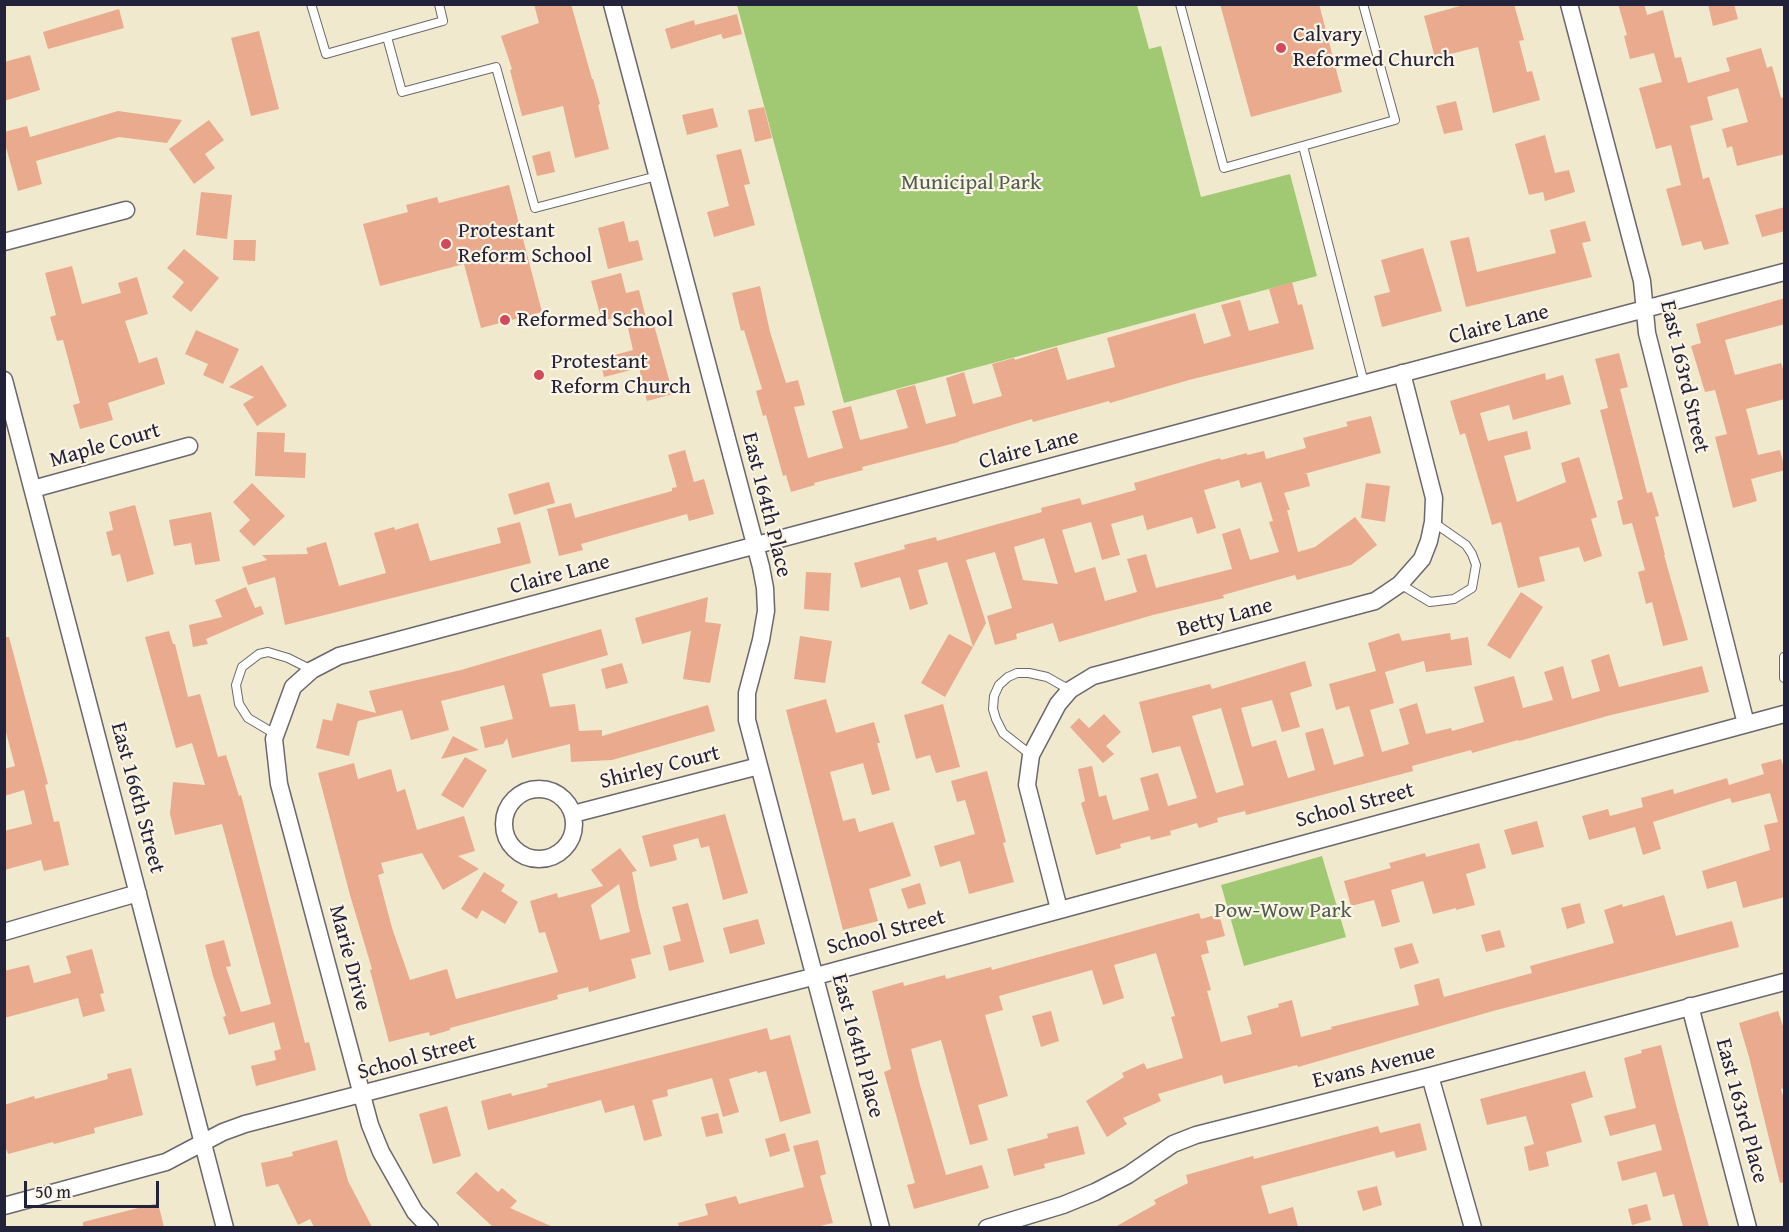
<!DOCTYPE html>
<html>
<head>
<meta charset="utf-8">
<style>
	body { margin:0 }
	#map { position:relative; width:1789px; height:1232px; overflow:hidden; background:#f1e9cd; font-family:"Gentium Book Plus",serif }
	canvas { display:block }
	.frame { position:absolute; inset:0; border:6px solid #22223b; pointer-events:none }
	.scale { position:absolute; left:24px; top:1181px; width:135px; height:27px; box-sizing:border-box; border:3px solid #22223b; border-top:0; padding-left:8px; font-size:18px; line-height:21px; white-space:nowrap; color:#22223b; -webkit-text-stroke:4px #fcf5e5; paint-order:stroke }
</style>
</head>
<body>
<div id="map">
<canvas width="1789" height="1232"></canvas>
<div class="frame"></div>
<div class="scale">50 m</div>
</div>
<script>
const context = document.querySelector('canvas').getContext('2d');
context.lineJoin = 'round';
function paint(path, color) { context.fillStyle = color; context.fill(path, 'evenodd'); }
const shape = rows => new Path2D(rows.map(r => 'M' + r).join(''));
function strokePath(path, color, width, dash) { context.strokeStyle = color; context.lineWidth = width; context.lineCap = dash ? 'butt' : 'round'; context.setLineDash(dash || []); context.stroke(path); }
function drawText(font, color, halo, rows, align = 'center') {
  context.font = font + ' "Gentium Book Plus",serif'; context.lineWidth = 4.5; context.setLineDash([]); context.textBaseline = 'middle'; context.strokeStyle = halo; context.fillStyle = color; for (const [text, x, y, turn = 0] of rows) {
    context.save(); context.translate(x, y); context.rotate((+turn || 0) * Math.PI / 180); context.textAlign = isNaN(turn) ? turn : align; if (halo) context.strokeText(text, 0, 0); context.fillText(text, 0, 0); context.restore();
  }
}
const green = shape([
	[737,5,1137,5,1149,49,1161,46,1201,197,1290,174,1317,276,844,403],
	[1322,856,1346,937,1244,966,1221,885]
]);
const building = shape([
	[534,4,571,4,592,79,593,79,600,104,598,105,609,149,575,158,563,106,522,116,510,70,512,69,501,36,539,23],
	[1220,4,1319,4,1342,92,1251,117],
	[1467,4,1514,4,1524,40,1519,41,1527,72,1532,71,1540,100,1493,113,1478,47,1435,58,1424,16],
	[1618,4,1644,4,1647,15,1663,10,1675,58,1681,57,1688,83,1730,71,1726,58,1761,48,1767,68,1772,66,1781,98,1785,97,1785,154,1737,166,1732,146,1727,148,1722,129,1748,122,1738,88,1707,97,1713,120,1690,126,1703,179,1709,177,1729,244,1704,250,1701,241,1682,246,1666,189,1681,185,1671,145,1656,149,1639,88,1662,82,1654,53,1630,59,1624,36,1627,35],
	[1708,4,1734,4,1738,19,1713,26],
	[119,9,124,28,48,49,43,32],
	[737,14,742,34,723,39,721,34,671,49,665,29,694,20,695,25],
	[259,31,279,109,251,116,231,38],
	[30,55,40,90,4,101,4,62],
	[1456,101,1463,130,1444,134,1436,106],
	[764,107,772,138,755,142,748,110],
	[713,108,718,127,687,135,682,115],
	[118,111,182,120,167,143,119,137,36,161,42,184,18,191,4,140,4,132,27,126,30,137],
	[209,120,224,140,205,154,215,168,194,184,169,149],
	[1545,135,1555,173,1569,170,1575,192,1545,201,1543,192,1529,195,1515,144],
	[741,149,750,184,744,185,755,225,714,237,707,212,729,206,716,155],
	[550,151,555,172,537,176,532,156],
	[509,185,542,312,481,328,464,264,380,286,363,224,408,212,406,205,437,197,439,203],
	[201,192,232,195,227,239,196,235],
	[1785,207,1785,231,1762,237,1755,215],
	[624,221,629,242,638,240,643,260,608,269,598,228],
	[1585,221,1591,241,1582,243,1592,277,1466,307,1450,241,1469,237,1477,272,1556,253,1550,230],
	[234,240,256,240,255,261,233,260],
	[1423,248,1442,311,1382,327,1374,296,1390,292,1381,260],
	[184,249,219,278,191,312,172,297,184,282,167,268],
	[72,266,82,304,121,293,118,283,137,277,148,314,125,321,139,363,157,357,165,384,108,403,113,420,80,429,73,405,80,403,63,340,57,341,50,317,56,315,45,273],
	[621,273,626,293,639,290,648,326,654,325,673,394,647,401,639,368,604,377,600,359,633,350,625,315,602,321,591,281],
	[1292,282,1298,305,1302,304,1314,349,1189,380,1110,403,1109,401,1033,422,1032,419,959,441,959,442,862,467,863,470,814,483,815,485,791,492,786,475,783,476,766,415,763,416,756,391,762,389,744,330,741,331,732,293,760,286,770,332,786,383,798,380,805,405,794,407,808,458,843,448,832,411,851,406,860,440,908,428,896,390,915,385,926,424,956,416,946,378,964,372,973,404,1002,396,992,364,1014,358,1015,360,1057,347,1067,380,1115,367,1107,338,1195,313,1204,344,1231,336,1221,305,1240,300,1249,331,1279,323,1269,289],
	[1785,298,1785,324,1725,340,1735,375,1781,363,1785,374,1785,399,1746,409,1758,455,1780,450,1785,470,1751,479,1757,501,1733,508,1715,437,1727,434,1715,390,1705,392,1691,346,1701,343,1696,324],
	[196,330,239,349,223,384,203,375,208,364,185,354],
	[1619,353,1628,387,1620,389,1647,493,1652,492,1659,516,1655,517,1665,555,1664,555,1688,640,1663,646,1652,602,1646,604,1638,572,1645,570,1632,523,1623,525,1617,501,1623,499,1600,410,1608,408,1595,359],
	[262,365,287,406,257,426,243,404,254,397,229,387],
	[1545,373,1546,380,1563,375,1571,404,1513,420,1509,405,1480,413,1488,441,1527,431,1531,449,1504,456,1517,502,1566,482,1561,463,1579,457,1597,517,1591,519,1602,556,1584,562,1579,547,1539,557,1545,581,1518,588,1501,522,1492,525,1465,433,1460,435,1450,401],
	[1371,416,1381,453,1304,474,1307,474,1310,486,1284,493,1290,510,1287,510,1298,552,1315,547,1355,517,1377,545,1351,565,1297,580,1295,575,1223,595,1224,598,1153,615,1059,642,1053,623,1016,634,1017,639,995,645,987,616,1012,608,995,552,966,560,986,623,973,647,947,562,918,570,928,604,910,610,900,577,861,588,854,563,905,549,904,545,936,537,937,541,998,524,1042,512,1041,508,1080,498,1082,505,1136,490,1134,483,1220,458,1221,460,1247,453,1247,455,1264,451,1266,459,1306,448,1303,438,1348,426,1346,422],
	[1239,480,1241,488,1261,482,1273,521,1269,522,1279,552,1250,560,1240,528,1222,534,1232,569,1156,588,1146,554,1127,559,1137,592,1105,601,1095,567,1075,573,1062,530,1091,522,1102,560,1120,555,1111,524,1143,515,1147,530,1192,517,1197,534,1216,528,1204,490],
	[1044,538,1058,584,1023,580,1014,547],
	[257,432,285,433,284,452,306,453,305,478,255,476],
	[685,450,694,482,704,479,714,514,689,521,687,514,581,544,583,550,559,556,547,509,571,503,575,518,672,491,672,488,677,487,668,455],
	[549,482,555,503,514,515,508,494],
	[252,483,285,516,254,546,239,531,250,520,233,502],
	[1366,483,1390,486,1385,522,1361,518],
	[135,505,154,574,127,582,120,554,112,556,106,532,113,530,109,512],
	[211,512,220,561,195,565,191,543,174,546,169,520],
	[520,522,531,563,285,625,275,577,248,585,242,567,267,560,262,555,308,554,306,548,326,542,339,586,386,573,374,533,394,527,395,530,418,523,430,561,501,543,497,528],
	[806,572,831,573,829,611,804,609],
	[246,587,255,608,261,606,264,614,206,639,208,644,193,647,189,625,222,617,215,600],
	[1521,592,1543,607,1510,659,1487,645],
	[708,597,705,622,721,624,710,683,683,679,691,631,642,644,635,618],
	[601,629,608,655,542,674,550,707,575,704,579,731,602,730,602,736,708,705,715,731,612,760,571,762,570,744,512,758,507,738,503,744,485,748,480,727,513,719,504,685,441,701,449,730,411,740,402,710,358,721,349,756,316,748,323,719,332,721,337,703,376,713,369,691,461,670],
	[169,631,173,644,175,644,188,697,200,694,218,757,226,755,239,796,241,795,305,1043,309,1042,316,1070,256,1086,251,1066,276,1060,274,1051,281,1049,274,1022,229,1035,223,1017,226,1016,213,976,205,945,224,940,231,966,226,967,241,1012,271,1004,222,824,175,835,170,814,173,782,205,785,192,743,176,748,145,637],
	[1399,633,1402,641,1450,633,1451,640,1468,637,1472,665,1426,672,1424,661,1385,672,1394,703,1370,710,1382,752,1409,744,1399,709,1417,703,1426,734,1451,728,1452,731,1484,722,1474,687,1514,676,1523,708,1553,700,1544,672,1563,666,1572,699,1600,691,1591,660,1609,654,1619,687,1702,666,1709,692,1611,715,1519,741,1518,740,1472,753,1471,750,1412,766,1413,771,1246,815,1245,811,1217,818,1218,822,1199,828,1197,823,1170,831,1171,835,1151,840,1150,836,1120,844,1121,848,1096,855,1081,803,1085,801,1078,769,1092,766,1099,797,1106,795,1113,820,1149,810,1140,778,1158,773,1168,806,1197,798,1180,746,1152,753,1139,702,1210,684,1212,689,1305,661,1312,686,1290,693,1300,727,1282,732,1272,700,1241,708,1252,747,1276,740,1288,778,1315,770,1305,733,1323,728,1334,765,1364,756,1349,706,1336,710,1329,684,1376,671,1368,643],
	[1221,708,1244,785,1216,793,1192,716],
	[949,634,973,647,945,697,921,683],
	[800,636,832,641,825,683,794,679],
	[4,637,9,637,48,784,45,785,54,822,59,821,69,865,44,871,41,860,4,870,4,831,32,824,24,790,4,796,4,769,15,766,4,725],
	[622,663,628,683,606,689,601,669],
	[826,699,836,733,874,722,880,743,877,743,890,790,872,795,863,763,830,772,843,821,855,818,859,832,893,822,911,876,869,889,878,921,843,930,786,710],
	[943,704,960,767,936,773,930,755,916,759,904,715],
	[1104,714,1121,732,1106,746,1114,754,1103,763,1070,727,1079,718,1089,728],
	[453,736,479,750,441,759],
	[465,757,487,770,463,808,441,795],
	[1781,759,1785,771,1785,897,1743,908,1736,881,1707,889,1702,871,1770,850,1764,825,1778,822,1770,793,1732,803,1730,798,1653,822,1661,849,1643,855,1635,827,1589,840,1582,816,1608,809,1610,816,1643,807,1641,798,1673,789,1674,794,1727,778,1729,785,1764,774,1761,764],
	[354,763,358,779,391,769,397,792,405,789,417,830,464,816,475,851,458,856,479,869,443,890,422,853,381,863,384,873,378,875,392,928,410,980,447,969,456,999,558,972,545,932,539,933,530,901,557,893,558,898,603,886,591,870,620,848,637,871,632,872,639,908,651,954,631,959,636,978,589,992,588,987,557,995,558,999,450,1028,450,1030,430,1036,429,1032,389,1042,370,970,372,969,350,895,318,773],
	[619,884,630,932,600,940,591,905],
	[987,771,1006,842,1003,843,1014,882,969,894,960,861,940,867,934,846,975,834,965,800,957,802,951,781],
	[725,814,748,893,723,900,709,846,701,848,698,838,673,845,677,860,650,867,642,836],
	[1537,821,1544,847,1512,855,1504,830],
	[1479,843,1486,868,1466,874,1475,905,1456,910,1456,908,1433,914,1423,881,1391,890,1400,922,1382,927,1374,900,1351,906,1344,881,1391,868,1389,863,1425,853,1426,857],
	[484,872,505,885,501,891,518,902,505,924,482,910,477,919,461,909],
	[920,883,926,904,908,909,901,889],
	[1664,895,1676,936,1732,921,1739,947,1493,1011,1298,1067,1297,1065,1224,1084,1222,1075,1158,1094,1161,1101,1123,1118,1127,1124,1107,1137,1086,1101,1124,1077,1122,1073,1144,1063,1147,1069,1183,1058,1171,1017,1175,1016,1156,953,1114,965,1124,998,1103,1005,1092,970,999,996,1003,1010,985,1015,1008,1096,978,1105,988,1140,970,1145,941,1040,911,1049,920,1085,946,1175,982,1165,989,1188,914,1209,907,1185,915,1183,884,1072,891,1069,872,991,903,982,904,986,945,975,946,979,991,967,992,970,1199,913,1201,919,1219,914,1225,936,1206,941,1209,953,1201,955,1211,990,1207,991,1221,1042,1252,1034,1247,1016,1279,1007,1278,1004,1292,1000,1301,1037,1332,1029,1331,1027,1419,1005,1414,985,1439,978,1444,997,1532,973,1530,966,1614,943,1604,910,1622,904,1623,907],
	[688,903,704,962,669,971,663,946,681,941,672,907],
	[1580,903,1585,923,1567,929,1561,908],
	[758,919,765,944,730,954,723,928],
	[1500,930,1505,947,1486,952,1481,935],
	[1412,943,1419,963,1400,969,1394,948],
	[92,949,104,993,100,994,105,1011,83,1017,78,998,4,1018,4,971,29,965,34,983,71,973,66,956],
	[1051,1011,1059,1041,1041,1047,1032,1016],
	[1778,1011,1785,1032,1785,1088,1781,1089,1785,1103,1785,1182,1780,1183,1749,1057,1739,1023],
	[767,1028,770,1040,790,1035,811,1113,780,1122,766,1071,758,1073,757,1071,729,1079,739,1112,723,1117,712,1078,667,1090,668,1096,652,1100,662,1136,644,1141,634,1105,605,1113,601,1100,488,1130,481,1101,511,1093,512,1096,548,1087,547,1084],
	[1661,1045,1676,1105,1709,1227,1683,1227,1674,1194,1663,1197,1656,1172,1622,1181,1617,1162,1662,1150,1655,1124,1610,1136,1604,1116,1636,1108,1624,1058,1642,1053,1641,1050],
	[131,1068,143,1115,94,1128,95,1133,54,1144,53,1142,8,1154,4,1143,4,1105,34,1096,35,1099,108,1079,107,1074],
	[1585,1071,1593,1097,1571,1104,1582,1142,1546,1152,1549,1166,1529,1171,1524,1147,1534,1144,1526,1116,1487,1125,1480,1099],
	[447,1106,461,1156,433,1164,419,1114],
	[718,1113,723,1133,706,1137,701,1117],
	[1420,1123,1427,1150,1396,1158,1394,1151,1261,1186,1269,1214,1293,1207,1298,1227,1115,1227,1156,1204,1154,1200,1188,1183,1186,1175,1253,1156,1254,1159,1378,1126,1380,1133],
	[1078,1126,1085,1154,1044,1164,1045,1168,1014,1176,1007,1149,1048,1138,1047,1134],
	[785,1133,790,1151,770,1157,765,1139],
	[337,1140,348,1181,372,1227,314,1227,310,1219,298,1225,278,1184,266,1187,261,1163,293,1156,292,1152],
	[818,1140,826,1174,820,1176,833,1223,816,1227,679,1227,678,1223,708,1215,705,1204,736,1196,739,1204,804,1187,793,1146],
	[476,1172,498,1192,502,1188,517,1201,510,1208,553,1227,493,1227,456,1193],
	[1377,1186,1382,1205,1363,1211,1357,1191],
	[158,1203,164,1227,83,1227,83,1222],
	[1647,1204,1651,1220,1632,1225,1628,1209]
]);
const service = shape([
	[311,4,326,54,443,21,439,4],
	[1180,4,1224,168,1395,120,1363,4],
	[387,37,402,92,496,67,535,208,657,176],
	[1303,146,1364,383],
	[1400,584,1430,602,1454,599,1472,588,1476,565,1472,554,1466,545,1433,522],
	[1784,657,1784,678],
	[275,734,248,718,239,704,236,685,242,667,259,654,268,652,288,658,312,670],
	[1031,755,1003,733,996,719,993,709,994,696,999,685,1008,677,1017,673,1029,673,1047,677,1070,690]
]);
const minor = shape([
	[612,4,761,567,765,588,766,611,761,640,747,693,747,720,881,1228],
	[1569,4,1642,281,1647,333,1746,724],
	[4,242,126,210],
	[4,380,225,1228],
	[33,489,189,446],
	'504 824a35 35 0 1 1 70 0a35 35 0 1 1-70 0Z',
	[573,814,759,766],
	[1059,909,1027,785,1031,755,1058,704,1070,690,1093,676,1375,601,1400,584,1422,559,1429,541,1433,522,1434,498,1402,373],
	[4,932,138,893],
	[1690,1006,1748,1228],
	[1430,1076,1473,1228],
	[4,1206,166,1162,223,1132,245,1124,816,976,1784,714],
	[430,1228,415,1212,381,1152,370,1125,279,784,274,739,293,687,312,670,339,656,1784,272],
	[987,1228,1063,1205,1095,1192,1128,1175,1173,1144,1196,1135,1430,1076,1784,982]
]);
const markers = [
	[1281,48,6,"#d1495b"],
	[446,244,6,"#d1495b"],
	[505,320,6,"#d1495b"],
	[539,375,6,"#d1495b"]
];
const poiNames = [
	["Calvary",1293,35],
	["Reformed Church",1293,60],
	["Protestant",458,231],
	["Reform School",458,256],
	["Reformed School",517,320],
	["Protestant",551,362],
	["Reform Church",551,387]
];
const parkNames = [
	["Municipal Park",971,183],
	["Pow-Wow Park",1283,911]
];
const streetNames = [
	["Claire Lane",1499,325,-15],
	["East 163rd Street",1684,377,77],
	["Maple Court",105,446,-16],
	["Claire Lane",1029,450,-15],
	["East 164th Place",766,505,76],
	["Claire Lane",560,575,-15],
	["Betty Lane",1225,618,-15],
	["Shirley Court",660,768,-14],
	["East 166th Street",137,798,75],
	["School Street",1355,806,-15],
	["School Street",886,933,-15],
	["Marie Drive",349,958,75],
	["East 164th Place",857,1046,75],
	["School Street",417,1058,-15],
	["Evans Avenue",1374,1067,-14],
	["East 163rd Place",1741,1111,75]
];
paint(green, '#a1c974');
paint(building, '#e9aa8e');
strokePath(service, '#6a686e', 10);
strokePath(minor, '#6a686e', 19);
strokePath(service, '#fff', 8);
strokePath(minor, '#fff', 16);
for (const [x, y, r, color] of markers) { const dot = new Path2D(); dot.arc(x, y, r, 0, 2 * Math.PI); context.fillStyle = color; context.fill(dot); strokePath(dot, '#fcf5e5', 2); }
drawText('22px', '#22223b', '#fcf5e5', poiNames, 'left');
drawText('22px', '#4e5c4f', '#fcf5e5', parkNames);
drawText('22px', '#22223b', '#fcf5e5', streetNames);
</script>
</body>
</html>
